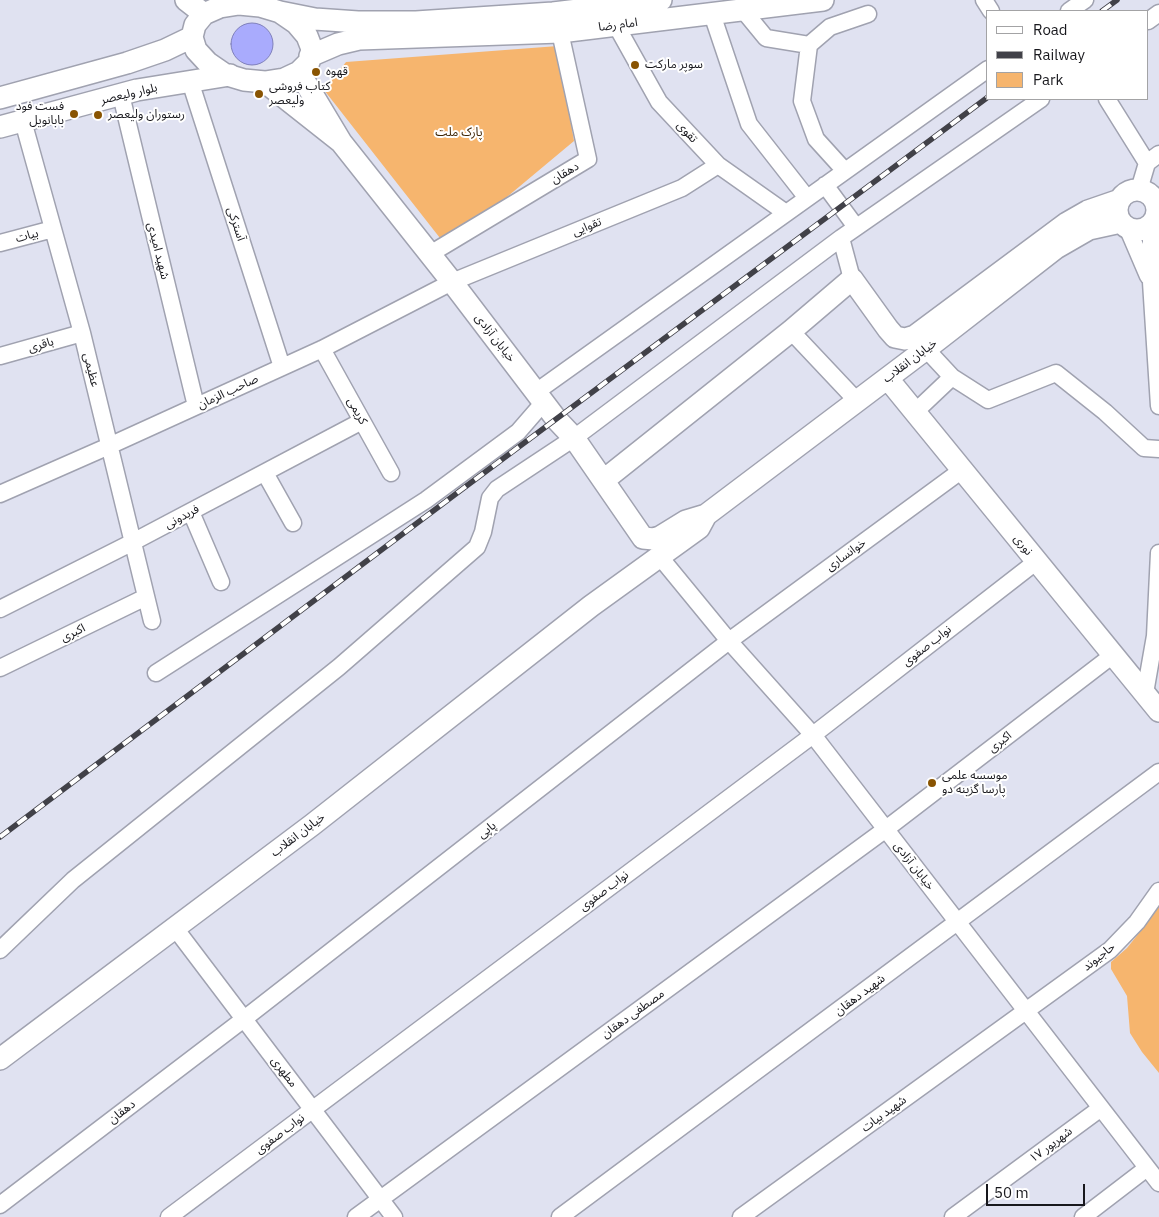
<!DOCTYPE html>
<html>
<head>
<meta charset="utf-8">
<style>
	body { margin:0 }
	#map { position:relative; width:1159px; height:1217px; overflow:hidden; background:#e0e2f1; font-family:"IBM Plex Sans",sans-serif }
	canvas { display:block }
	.legend { position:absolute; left:986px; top:10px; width:162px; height:90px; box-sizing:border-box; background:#fff; border:1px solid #a3a3a5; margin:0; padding:6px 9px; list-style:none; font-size:15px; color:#18181d }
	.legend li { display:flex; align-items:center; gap:10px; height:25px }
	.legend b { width:25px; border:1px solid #a3a3a5 }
	.scale { position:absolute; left:986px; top:1184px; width:99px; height:22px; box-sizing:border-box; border:2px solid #18181d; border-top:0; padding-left:6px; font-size:15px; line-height:18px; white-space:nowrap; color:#18181d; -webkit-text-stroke:4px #fff; paint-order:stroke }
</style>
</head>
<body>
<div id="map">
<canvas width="1159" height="1217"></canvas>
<ul class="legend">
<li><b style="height:6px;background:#fff"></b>Road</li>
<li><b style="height:6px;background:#414148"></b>Railway</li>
<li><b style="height:14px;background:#f6b56e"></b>Park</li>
</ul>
<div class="scale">50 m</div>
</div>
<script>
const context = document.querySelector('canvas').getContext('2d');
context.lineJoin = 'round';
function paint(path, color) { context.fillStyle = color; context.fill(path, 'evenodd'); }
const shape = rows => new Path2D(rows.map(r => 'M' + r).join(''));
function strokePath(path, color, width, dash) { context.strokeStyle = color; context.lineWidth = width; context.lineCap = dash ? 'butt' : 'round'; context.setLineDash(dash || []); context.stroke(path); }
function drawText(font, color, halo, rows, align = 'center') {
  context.font = font + ' "IBM Plex Sans","Noto Sans Arabic",sans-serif'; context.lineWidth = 4; context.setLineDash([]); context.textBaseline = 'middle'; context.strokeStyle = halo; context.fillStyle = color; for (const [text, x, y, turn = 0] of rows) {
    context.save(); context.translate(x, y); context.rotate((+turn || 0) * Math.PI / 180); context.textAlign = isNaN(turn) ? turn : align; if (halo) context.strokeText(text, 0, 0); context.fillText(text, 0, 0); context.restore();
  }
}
const green = shape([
	[558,46,574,141,447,247,324,90,346,62],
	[1159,903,1159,1073,1142,1052,1130,1033,1127,996,1111,969,1111,962,1127,948,1151,918]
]);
const water = shape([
	'231 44a21 21 0 1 1 42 0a21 21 0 1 1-42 0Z'
]);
const minor = shape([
	[984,0,991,11],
	[743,10,766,38,809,45,802,101,816,139,845,171],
	[1069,11,1085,0],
	[712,14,749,124,807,198],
	[1148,21,1159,13],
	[616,25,659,102,718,165,786,213],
	[809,45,830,27,868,14],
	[190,81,282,367],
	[121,95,196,406],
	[1107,99,1147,163],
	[23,121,82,333,152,621],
	[825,185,856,227],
	[1139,190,1147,163,1159,154],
	[1151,225,1151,282,1159,406],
	[1127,227,1148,276],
	[0,243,53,229],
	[430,254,588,159,560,32],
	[852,279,841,238,1041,99],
	[791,331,857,401],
	[322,349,391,473],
	[926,349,952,377,988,400,1056,373,1105,412,1144,448,1159,449],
	[0,356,82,333],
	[536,392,988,69],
	[915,412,952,377],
	[265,473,293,523],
	[0,494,109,446,322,349,452,282,682,188,718,165],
	[191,512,221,582],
	[660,557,729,641,813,735,1159,1183],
	[0,609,133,542,362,421],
	[0,668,146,597],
	[156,673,426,500,518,432,544,402],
	[1145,693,1155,636,1159,553],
	[175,928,394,1217],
	[0,950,73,880,339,667,477,547,483,532,490,498,497,489,574,438,841,238],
	[0,1205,244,1019,729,641,962,470],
	[169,1217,813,735,1037,561],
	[356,1217,886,829,1113,655],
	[560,1217,1159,772],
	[741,1217,1110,950,1137,922,1159,891],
	[953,1217,1101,1108],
	[1083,1217,1147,1168]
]);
const major = shape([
	[186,0,204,14],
	[239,4,260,6,280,12,296,23,307,36,312,49,309,62,299,72,284,79,265,82,244,80,224,74,208,63,196,50,192,37,195,25,204,14,220,7,239,4],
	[280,12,315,19,358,22,416,22,553,13,661,0],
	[310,56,338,44,359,39,560,32,823,0],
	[265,82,341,142,299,72],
	[0,98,127,63,165,50,192,37],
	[0,127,137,90,230,75],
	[341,142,452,282,557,420,574,438,643,538],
	'1117 210a20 20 0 1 1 40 0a20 20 0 1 1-40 0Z',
	[888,379,1159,711],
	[604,480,791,331,852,279,888,329,895,337,905,339,915,336,1067,223,1088,211,1120,200],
	[643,538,654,539,660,537,686,521,706,515,926,349,1056,248,1089,229,1121,222],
	[0,1059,312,825,591,606,699,528,706,515]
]);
const rail = shape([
	[1102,11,1117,0],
	[0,837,461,490,988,97]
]);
const markers = [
	[635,65,5,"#895402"],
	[316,72,5,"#895402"],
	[259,94,5,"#895402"],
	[74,114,5,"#895402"],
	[98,115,5,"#895402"],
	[932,783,5,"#895402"]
];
const streetNames = [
	["امام رضا",618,25,-7],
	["بلوار ولیعصر",129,94,-13],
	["تقوی",687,132,47],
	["دهقان",565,173,-31],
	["آسترکی",236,224,72],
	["تقوایی",587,227,-22],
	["بیات",27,236,-15],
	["شهید امیدی",158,251,76],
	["خیابان آزادی",495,338,52],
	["باقری",41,345,-16],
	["خیابان انقلاب",910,361,-37],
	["عظیمی",91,370,76],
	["صاحب الزمان",228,392,-25],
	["کریمی",357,411,61],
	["فریدونی",182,517,-28],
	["نوری",1023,545,51],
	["خوانساری",846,555,-36],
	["اکبری",73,633,-26],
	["نواب صفوی",927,646,-38],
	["اکبری",1000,742,-38],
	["پاپی",487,830,-38],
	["خیابان انقلاب",298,835,-37],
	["خیابان آزادی",914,866,52],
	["نواب صفوی",604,891,-37],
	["حاجیوند",1099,957,-38],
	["شهید دهقان",860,995,-37],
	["مصطفی دهقان",633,1014,-36],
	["مطهری",284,1072,53],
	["دهقان",122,1112,-37],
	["شهید بیات",884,1114,-36],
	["نواب صفوی",280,1134,-37],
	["۱۷ شهریور",1051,1145,-37]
];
const poiNames = [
	["سوپر مارکت",645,65],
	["قهوه",326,72],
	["کتاب فروشی",269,87],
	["ولیعصر",269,101],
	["فست فود",64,107,"right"],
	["بابانویل",64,121,"right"],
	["رستوران ولیعصر",108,115],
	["موسسه علمی",942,776],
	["پارسا گزینه دو",942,790]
];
const parkNames = [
	["پارک ملت",459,133]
];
paint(green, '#f6b56e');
paint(water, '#a9abfd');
strokePath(water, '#7e7fba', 1);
strokePath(minor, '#a0a2b0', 19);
strokePath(major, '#a0a2b0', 24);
strokePath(minor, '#fff', 16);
strokePath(major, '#fff', 21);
strokePath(rail, '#414148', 5.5);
strokePath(rail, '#fff', 4, [11]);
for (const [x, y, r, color] of markers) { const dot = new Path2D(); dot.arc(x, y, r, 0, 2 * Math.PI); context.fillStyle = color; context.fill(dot); strokePath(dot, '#fff', 2); }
drawText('12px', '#18181d', '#fff', streetNames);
drawText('12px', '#18181d', '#fff', poiNames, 'left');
drawText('12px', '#3d2404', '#fff', parkNames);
</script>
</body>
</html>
